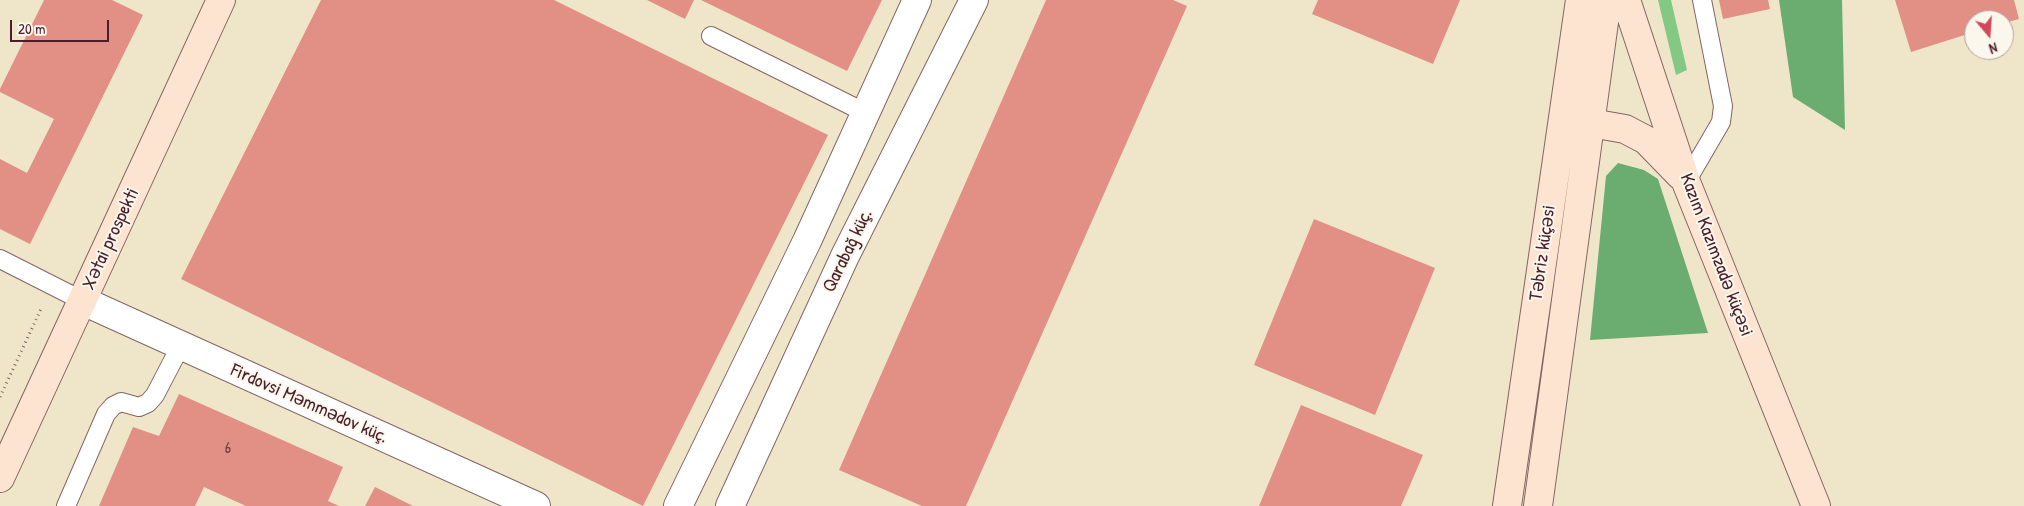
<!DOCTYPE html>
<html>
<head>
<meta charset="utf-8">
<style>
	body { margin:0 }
	#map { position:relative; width:2024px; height:506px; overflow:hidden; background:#efe6ca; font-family:"Patrick Hand",sans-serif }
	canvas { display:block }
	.north { position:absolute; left:1964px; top:10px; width:50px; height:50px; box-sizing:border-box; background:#fbf7ec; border:1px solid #b4a19f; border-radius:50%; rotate:162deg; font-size:14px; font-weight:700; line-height:20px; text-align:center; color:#4a1f2b }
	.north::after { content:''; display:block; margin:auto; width:18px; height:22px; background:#d1495b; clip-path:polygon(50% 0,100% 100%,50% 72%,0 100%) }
	.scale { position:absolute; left:10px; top:20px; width:99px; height:22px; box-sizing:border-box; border:2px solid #4a1f2b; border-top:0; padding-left:6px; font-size:15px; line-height:18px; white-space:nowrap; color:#4a1f2b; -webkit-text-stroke:4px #fbf7ec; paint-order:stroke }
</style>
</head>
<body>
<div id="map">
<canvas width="2024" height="506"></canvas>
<div class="north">N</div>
<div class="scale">20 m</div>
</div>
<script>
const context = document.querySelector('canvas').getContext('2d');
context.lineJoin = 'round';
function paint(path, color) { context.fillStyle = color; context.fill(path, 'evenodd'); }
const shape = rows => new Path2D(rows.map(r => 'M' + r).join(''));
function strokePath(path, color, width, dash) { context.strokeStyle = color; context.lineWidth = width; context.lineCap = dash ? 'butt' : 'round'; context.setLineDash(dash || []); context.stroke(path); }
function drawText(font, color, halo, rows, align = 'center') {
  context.font = font + ' "Patrick Hand",sans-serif'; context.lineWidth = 4; context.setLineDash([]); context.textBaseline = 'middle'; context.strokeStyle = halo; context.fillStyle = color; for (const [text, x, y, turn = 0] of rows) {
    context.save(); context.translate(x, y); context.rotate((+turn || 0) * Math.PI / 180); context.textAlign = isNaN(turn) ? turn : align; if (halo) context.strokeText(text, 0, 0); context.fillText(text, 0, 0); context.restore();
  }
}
const green = shape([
	[1658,0,1671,0,1687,70,1676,75]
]);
const forest = shape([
	[1779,0,1842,0,1845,130,1793,97],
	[1618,163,1644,170,1658,179,1708,333,1590,340,1606,176]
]);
const building = shape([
	[44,0,112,0,143,15,30,244,0,229,0,159,27,173,54,119,0,92,0,89],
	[321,0,554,0,828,135,643,506,181,279],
	[647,0,694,0,685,19],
	[701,0,882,0,847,71],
	[1046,0,1173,0,1187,6,966,506,922,506,839,470],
	[1318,0,1460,0,1433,64,1312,14],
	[1719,0,1768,0,1770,9,1723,19],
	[1895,0,2014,0,2019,19,2004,23,2004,20,1974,20,1974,32,1911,52],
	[1314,219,1435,268,1375,415,1254,365],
	[179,394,343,467,328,501,339,506,246,506,204,487,195,506,99,506,133,427,159,436],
	[1301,405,1423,455,1401,506,1259,506],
	[375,487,413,506,365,506]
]);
const path = shape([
	[0,397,41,309]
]);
const lane = shape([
	[711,36,864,112],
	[1686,182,1721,122,1723,106,1702,0],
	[0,259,83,301],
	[66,506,106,414,113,406,121,402,139,407,148,403,155,395,181,345]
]);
const street = shape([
	[83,301,536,506],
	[678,506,807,241,917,0],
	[730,506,845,256,974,0]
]);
const secondary = shape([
	[1626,0,1686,182,1816,506],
	[1575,128,1591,123,1625,129,1646,140,1680,175],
	[0,478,221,0],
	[1507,506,1580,0],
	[1538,506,1607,0]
]);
const numberNames = [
	["6",228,449]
];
const streetNames = [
	["Xətai prospekti",111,239,-65],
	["Qarabağ küç.",848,251,-64],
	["Təbriz küçəsi",1543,253,-82],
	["Kazım Kazımzadə küçəsi",1716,255,69],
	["Firdovsi Məmmədov küç.",309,404,24]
];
paint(green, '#84c983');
paint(forest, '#6bad71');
paint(building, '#e28f85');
strokePath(lane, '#846563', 20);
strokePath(street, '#846563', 30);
strokePath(secondary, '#846563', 30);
strokePath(path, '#846563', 3, [1, 4]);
strokePath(lane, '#fff', 18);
strokePath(street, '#fff', 28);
strokePath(secondary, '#fde4d1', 28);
drawText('16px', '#703b42', null, numberNames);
drawText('19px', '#4a1f2b', '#fbf7ec', streetNames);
</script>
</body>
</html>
